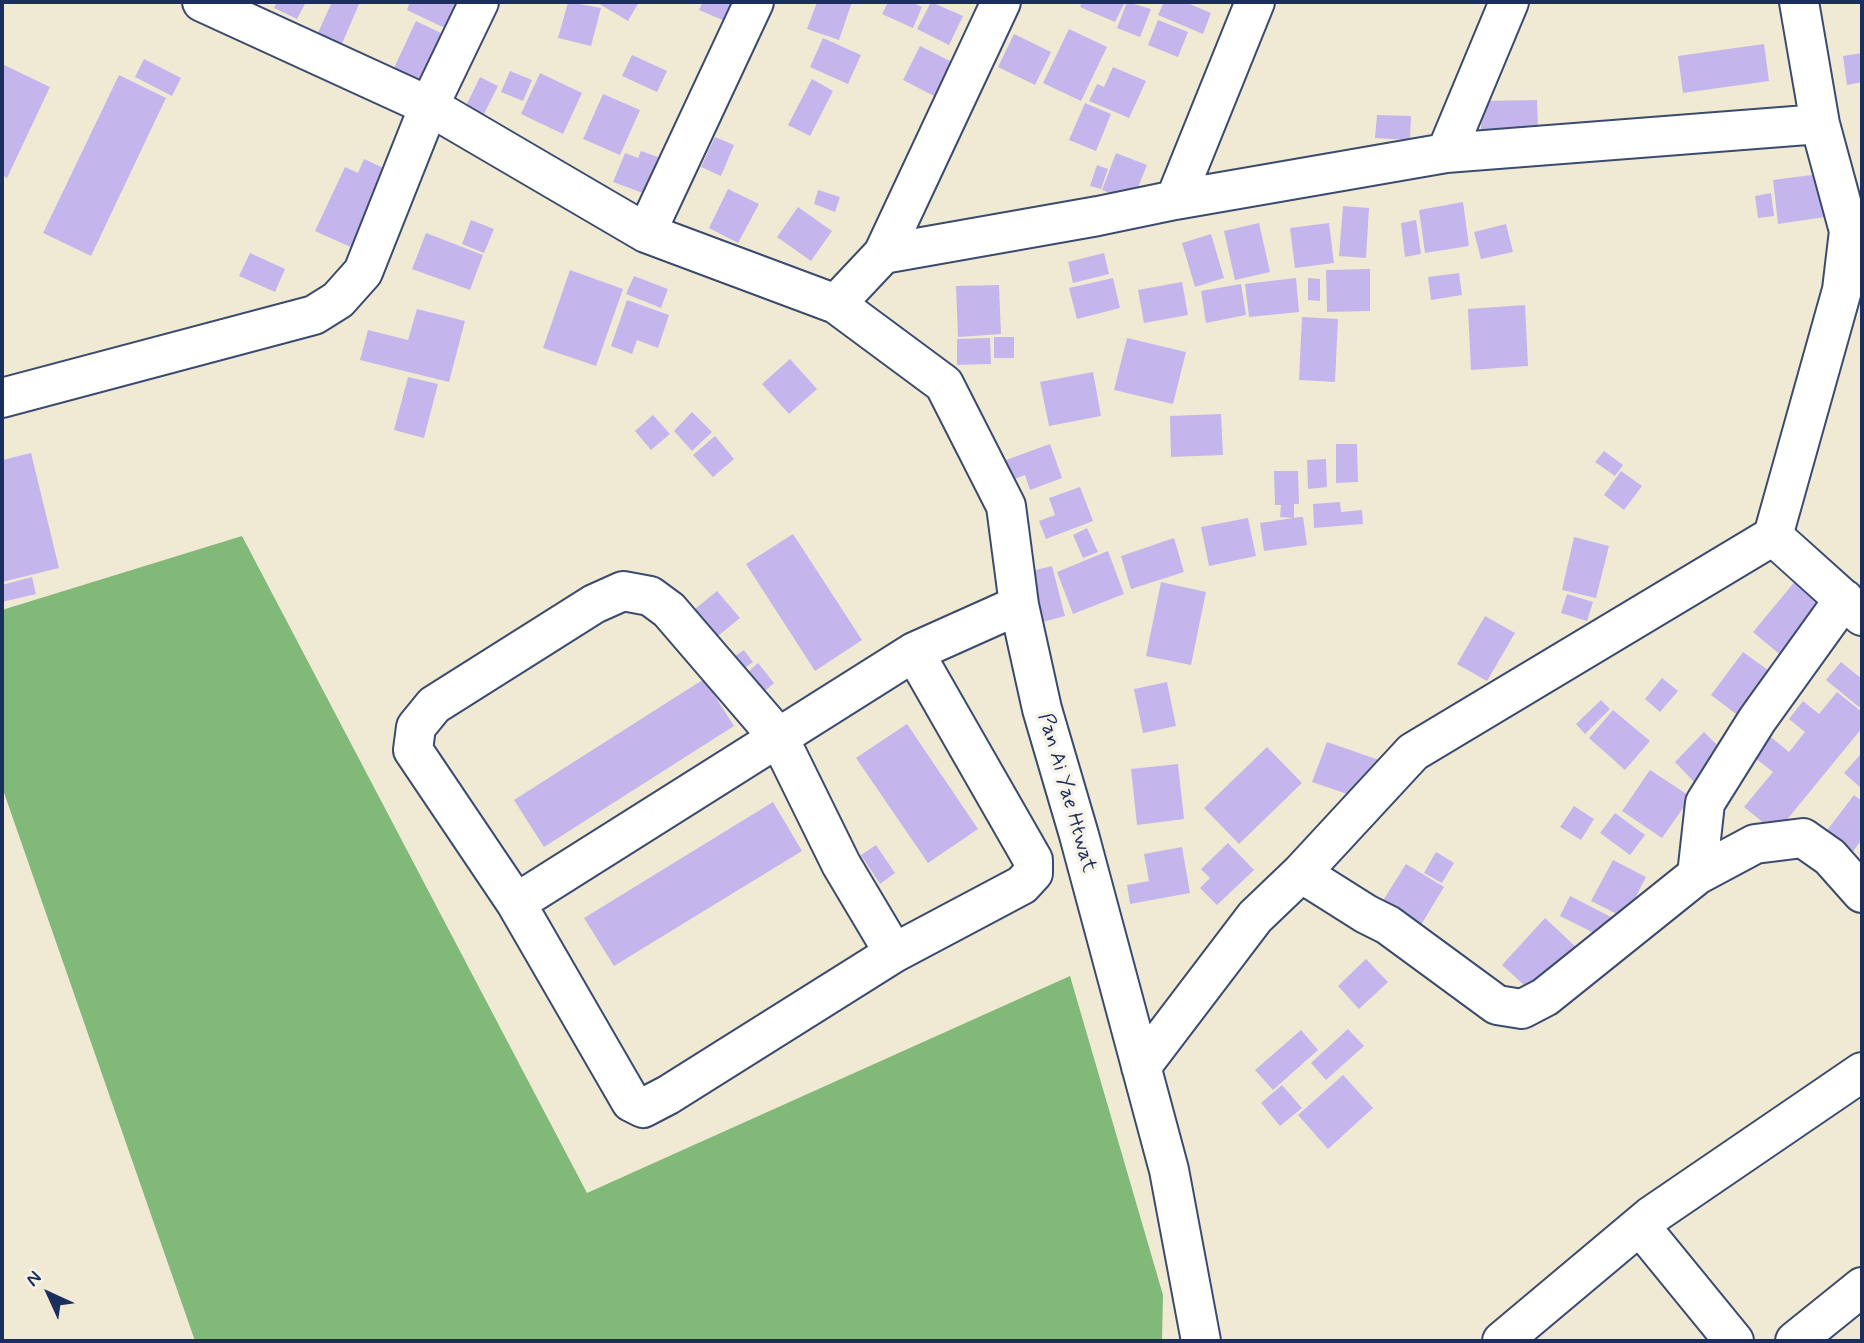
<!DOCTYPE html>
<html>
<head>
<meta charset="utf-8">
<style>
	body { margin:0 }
	#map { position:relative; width:1864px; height:1343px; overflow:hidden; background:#f0ead4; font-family:Mynerve,sans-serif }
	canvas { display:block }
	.frame { position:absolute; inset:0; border:4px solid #1b2f5e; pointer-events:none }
	.north { position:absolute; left:14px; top:1259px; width:70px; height:70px; -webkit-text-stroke:5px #f7f3e8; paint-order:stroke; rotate:315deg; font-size:19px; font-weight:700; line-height:28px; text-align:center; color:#1b2f5e }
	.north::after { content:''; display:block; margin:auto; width:24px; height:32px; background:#1b2f5e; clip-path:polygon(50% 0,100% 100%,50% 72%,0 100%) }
</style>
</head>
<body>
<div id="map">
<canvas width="1864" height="1343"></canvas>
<div class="frame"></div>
<div class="north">N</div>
</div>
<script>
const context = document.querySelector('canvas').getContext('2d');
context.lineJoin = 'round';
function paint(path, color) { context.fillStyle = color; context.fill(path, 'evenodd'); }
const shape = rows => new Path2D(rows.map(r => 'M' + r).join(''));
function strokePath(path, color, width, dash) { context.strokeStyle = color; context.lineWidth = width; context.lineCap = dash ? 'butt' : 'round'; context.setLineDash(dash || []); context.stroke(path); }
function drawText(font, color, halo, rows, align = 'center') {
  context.font = font + ' Mynerve,sans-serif'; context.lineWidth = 7; context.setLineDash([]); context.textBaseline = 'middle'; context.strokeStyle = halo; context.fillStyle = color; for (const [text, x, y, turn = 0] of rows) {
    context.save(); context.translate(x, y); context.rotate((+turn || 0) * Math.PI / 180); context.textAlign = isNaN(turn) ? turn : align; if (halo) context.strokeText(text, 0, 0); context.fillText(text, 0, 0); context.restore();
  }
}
const forest = shape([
	[242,536,587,1193,1070,976,1163,1295,1162,1341,195,1341,2,787,2,610]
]);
const building = shape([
	[277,2,306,2,297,19,274,8],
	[332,2,360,2,341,46,317,35],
	[410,2,453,2,458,4,447,29,407,10],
	[568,2,601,8,591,46,558,38],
	[596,2,639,2,628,21],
	[703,2,734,2,725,21,699,10],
	[817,2,852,2,839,40,807,29],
	[888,2,911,2,922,7,913,28,882,14],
	[931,2,963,16,949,45,917,29],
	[1082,2,1125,2,1115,22,1080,7],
	[1127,2,1151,9,1140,37,1117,28],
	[1164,2,1185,2,1211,13,1203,34,1158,15],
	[1158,20,1188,32,1178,57,1148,45],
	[416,21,447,36,424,85,393,70],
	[1069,29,1107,47,1081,101,1043,83],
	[1014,34,1051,52,1035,85,998,67],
	[823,38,861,55,848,84,810,67],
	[1764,44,1769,81,1683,93,1678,56],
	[920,46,952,62,934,96,903,80],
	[1862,53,1862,82,1847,85,1843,56],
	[632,55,667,71,657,92,622,76],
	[144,59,181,78,172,96,135,77],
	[2,64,50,87,7,178,2,175],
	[1113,67,1146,81,1129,118,1089,101,1097,84,1104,87],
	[510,71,532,80,523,101,501,92],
	[540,73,582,93,563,134,521,114],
	[119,75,166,98,91,256,43,233],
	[480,77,498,86,482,118,465,108],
	[812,79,833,91,810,136,788,125],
	[603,94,640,110,620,155,583,139],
	[1537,100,1538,128,1481,129,1481,101],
	[1085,103,1111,114,1096,151,1069,140],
	[1377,115,1411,116,1410,140,1375,138],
	[715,137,734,145,721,176,701,167],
	[641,151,658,157,643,193,613,182,625,153,638,158],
	[1116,153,1147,165,1132,202,1102,190],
	[364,159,390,171,355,249,315,231,345,167,358,173],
	[1097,165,1108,169,1101,189,1090,186],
	[1819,174,1825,217,1778,224,1773,180],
	[728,189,759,204,738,243,709,228],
	[818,190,840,197,835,212,814,204],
	[1771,193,1774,216,1758,218,1755,196],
	[1463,202,1469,246,1425,253,1419,210],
	[1343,206,1369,208,1366,258,1339,256],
	[798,207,832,231,811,261,777,237],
	[471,220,494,229,484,253,462,244],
	[1416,220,1421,254,1405,257,1401,223],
	[1259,223,1270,272,1235,280,1224,231],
	[1329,223,1334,263,1295,268,1290,228],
	[1506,224,1513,252,1481,259,1474,232],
	[426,233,483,255,470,290,412,269],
	[1211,234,1224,278,1195,287,1182,243],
	[250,253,285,269,275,292,239,276],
	[1104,253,1109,274,1073,283,1068,262],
	[1370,269,1370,311,1327,312,1326,270],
	[570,270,623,289,596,366,543,348],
	[1459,273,1462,295,1431,300,1428,277],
	[634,276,668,289,661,308,626,294],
	[1113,278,1120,308,1077,319,1069,288],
	[1296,278,1299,312,1249,317,1245,284],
	[1308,278,1320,279,1320,301,1308,300],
	[1182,282,1188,315,1144,323,1138,290],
	[1241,284,1246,315,1206,323,1201,291],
	[999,285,1001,334,958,337,956,286],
	[627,300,669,315,658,348,637,340,632,354,611,346],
	[1525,305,1528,366,1471,370,1468,309],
	[417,309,465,321,449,382,360,360,368,330,408,340],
	[1302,317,1338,319,1335,382,1299,380],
	[994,337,1014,337,1014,358,994,358],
	[990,338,991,364,957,365,957,339],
	[1127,338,1186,352,1173,404,1114,390],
	[790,359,817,389,789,414,762,384],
	[1093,372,1101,416,1049,426,1040,382],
	[408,377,438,384,424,438,394,430],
	[692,412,712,432,692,451,674,431],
	[1221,414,1223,455,1171,457,1170,416],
	[653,415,670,434,651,450,635,431],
	[715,436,734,459,713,477,693,455],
	[1050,444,1062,478,1030,490,1025,475,1002,484,995,464],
	[1336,444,1357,444,1358,482,1336,483],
	[1604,451,1623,465,1615,476,1595,462],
	[31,453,59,568,2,582,2,460],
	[1326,459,1327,487,1308,489,1307,460],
	[1274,471,1298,471,1299,504,1294,504,1294,518,1280,517,1281,505,1275,505],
	[1621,471,1642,486,1624,510,1604,495],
	[1080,487,1093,521,1046,539,1039,521,1055,515,1049,498],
	[1340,502,1341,512,1362,510,1363,524,1314,528,1313,504],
	[1300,517,1303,517,1307,545,1264,551,1260,523],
	[1248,518,1256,556,1209,566,1201,527],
	[1087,528,1098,552,1083,558,1073,535],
	[793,534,862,640,815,671,746,564],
	[1574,537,1609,546,1596,598,1562,590],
	[1174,538,1184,572,1131,589,1121,556],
	[1108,551,1124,594,1073,614,1057,572],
	[1052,566,1065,616,1039,623,1027,572],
	[32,577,36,594,2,602,2,585],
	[1797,579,1828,605,1784,658,1753,632],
	[1161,582,1206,592,1191,665,1146,656],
	[717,591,740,618,718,636,695,609],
	[1567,594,1593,602,1587,621,1561,613],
	[1485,616,1515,633,1487,681,1457,664],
	[744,650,753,662,738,673,729,660],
	[1743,652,1772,673,1740,717,1711,695],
	[1841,662,1862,679,1862,703,1859,707,1826,680],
	[758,663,774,683,756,699,739,680],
	[1662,678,1678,691,1660,712,1645,699],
	[704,679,734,726,544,847,514,800],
	[1167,682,1176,726,1143,733,1134,689],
	[1837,692,1862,712,1862,728,1776,833,1744,807,1773,772,1749,753,1766,733,1789,752,1805,732,1789,719,1803,701,1819,714],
	[1601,700,1610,709,1585,734,1576,724],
	[1613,710,1650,741,1625,770,1589,738],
	[907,724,978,829,928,863,856,758],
	[1704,732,1728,756,1698,786,1675,762],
	[1327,742,1382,761,1372,788,1357,783,1353,796,1312,782],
	[1267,747,1302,783,1239,844,1204,808],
	[1860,755,1862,757,1861,788,1844,773],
	[1178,764,1184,819,1137,825,1131,769],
	[1650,770,1691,797,1662,838,1622,811],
	[1854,795,1862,801,1862,839,1852,853,1825,833],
	[773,802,802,851,614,966,584,918],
	[1574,806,1594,819,1581,840,1560,827],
	[1615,813,1645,835,1630,855,1600,833],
	[1228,843,1254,870,1217,905,1200,888,1210,878,1201,869],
	[876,845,895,873,880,884,861,855],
	[1182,847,1190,893,1130,904,1127,885,1149,881,1144,854],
	[1436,852,1454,863,1442,883,1424,873],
	[1613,860,1646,877,1625,918,1591,901],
	[1406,864,1444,887,1416,933,1377,910],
	[1570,896,1615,919,1606,939,1560,916],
	[1545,918,1576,947,1533,993,1502,965],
	[1366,959,1388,982,1359,1009,1338,986],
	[1348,1029,1364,1046,1326,1080,1311,1063],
	[1301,1030,1318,1050,1273,1090,1255,1070],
	[1343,1075,1373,1108,1328,1149,1298,1115],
	[1282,1085,1302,1108,1280,1126,1261,1103]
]);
const minor = shape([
	[202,2,429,106,646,233,836,304,944,384,1006,506,1019,605,1042,709,1079,835,1169,1170,1201,1341],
	[1820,124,1849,231,1842,290,1773,536,1862,616],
	[1446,153,1509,2],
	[1175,200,1255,2],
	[646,233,754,2],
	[883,254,1001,2],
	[836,304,883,254,1098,216,1175,200,1446,153,1820,124,1799,2],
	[2,398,314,315,338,300,363,272,429,106,479,2],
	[1301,873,1366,914,1388,925,1497,1005,1522,1009,1545,997,1697,875,1755,844,1803,838,1830,857,1862,893],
	[1697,875,1705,803,1757,720,1844,599],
	[516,903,914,652,1019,605],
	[894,953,841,864,779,738,669,610,650,596,623,591,594,604,434,705,416,727,413,750,516,903,631,1102,643,1108,668,1095,894,953,1022,885,1033,873,1033,860,914,652],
	[1141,1067,1255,917,1301,873,1413,752,1773,536],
	[1640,1226,1734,1341],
	[1502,1341,1651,1216,1862,1072],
	[1795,1341,1862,1287]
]);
const streetNames = [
	["Pan Ai Yae Htwat",1066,793,74]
];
paint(forest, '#80b978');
paint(building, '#c4b6ed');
strokePath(minor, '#3b4b70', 42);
strokePath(minor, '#fff', 38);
drawText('21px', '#1b2f5e', '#f7f3e8', streetNames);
</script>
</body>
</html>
